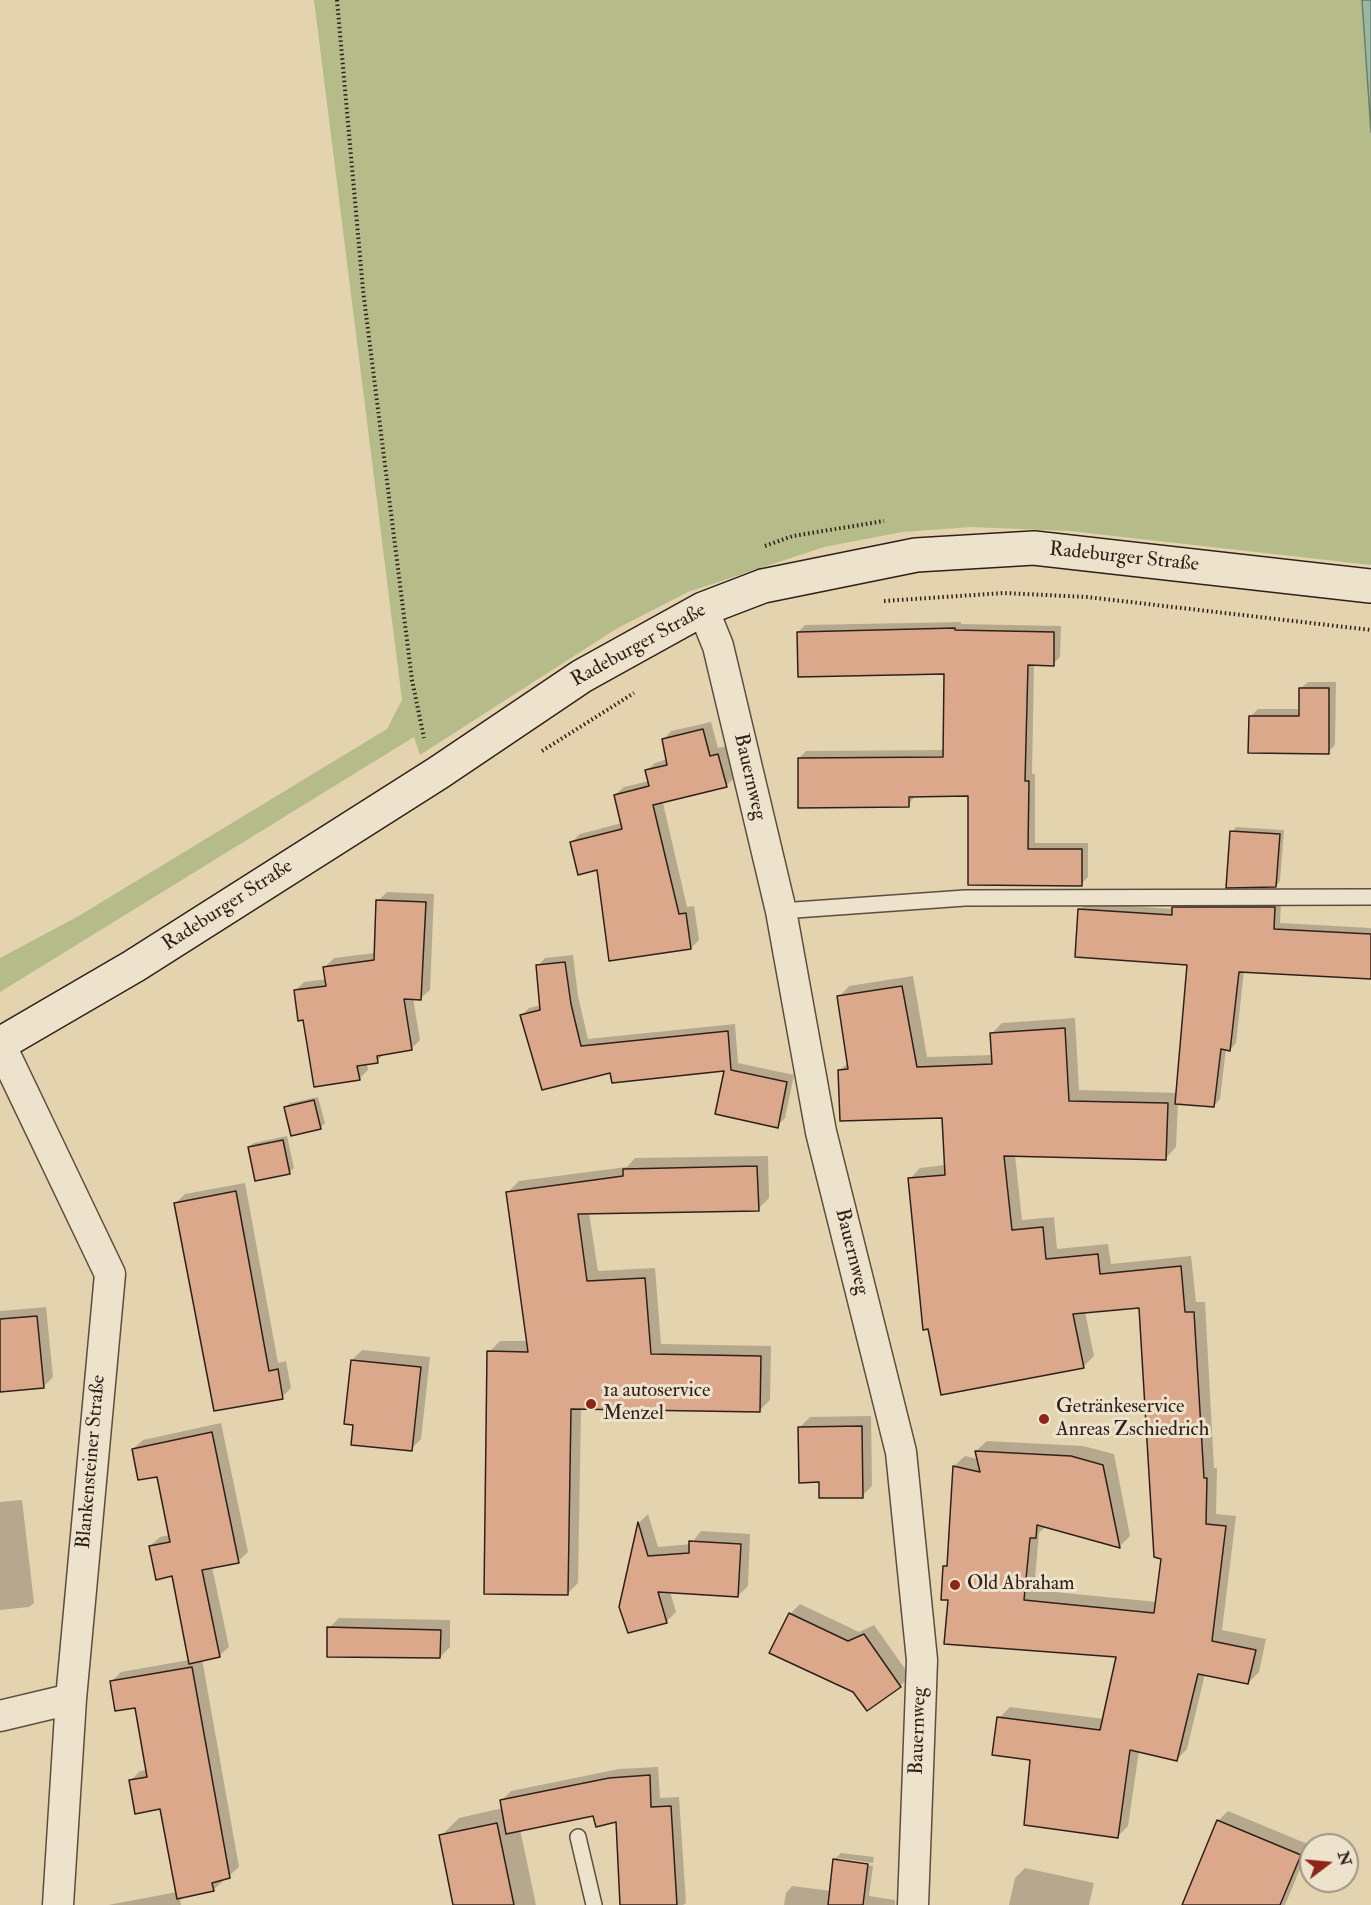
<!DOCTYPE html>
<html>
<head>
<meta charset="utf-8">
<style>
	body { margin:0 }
	#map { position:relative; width:1371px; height:1905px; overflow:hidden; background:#e3d3af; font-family:"IM FELL Double Pica",serif }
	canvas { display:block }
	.north { position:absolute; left:1299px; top:1833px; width:60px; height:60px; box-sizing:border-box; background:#ede2cb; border:2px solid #a19484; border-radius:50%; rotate:74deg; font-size:16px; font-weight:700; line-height:24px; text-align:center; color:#30201a }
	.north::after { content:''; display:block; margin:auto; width:21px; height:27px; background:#8f2418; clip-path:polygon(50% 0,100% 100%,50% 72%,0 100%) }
</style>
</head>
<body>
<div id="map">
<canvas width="1371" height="1905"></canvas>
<div class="north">N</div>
</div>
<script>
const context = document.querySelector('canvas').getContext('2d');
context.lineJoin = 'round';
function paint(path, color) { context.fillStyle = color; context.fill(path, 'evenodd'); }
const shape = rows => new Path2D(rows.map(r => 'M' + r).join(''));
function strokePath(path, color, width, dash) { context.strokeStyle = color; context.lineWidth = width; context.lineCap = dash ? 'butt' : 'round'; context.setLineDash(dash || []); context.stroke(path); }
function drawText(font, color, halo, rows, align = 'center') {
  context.font = font + ' "IM FELL Double Pica",serif'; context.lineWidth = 6; context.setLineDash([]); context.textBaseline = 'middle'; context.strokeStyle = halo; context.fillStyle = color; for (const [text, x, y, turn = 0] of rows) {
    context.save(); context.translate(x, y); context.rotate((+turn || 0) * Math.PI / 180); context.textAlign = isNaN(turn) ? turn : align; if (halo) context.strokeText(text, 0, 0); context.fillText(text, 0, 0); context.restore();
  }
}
const green = shape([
	[314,0,1371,0,1371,565,1070,531,971,527,902,532,824,547,688,592,616,629,420,755,414,737,0,992,0,958,77,917,387,729,402,700]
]);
const water = shape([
	[1362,0,1371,0,1371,132,1362,0]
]);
const shadow = shape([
	[961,622,961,624,1061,626,1060,657,1053,664,1034,664,1032,774,1035,774,1035,843,1088,843,1088,877,1081,884,969,884,970,795,915,796,908,805,799,758,806,751,944,750,946,673,798,632,805,625],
	[1308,682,1336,682,1335,745,1328,752,1251,716,1258,709,1300,709,1300,689],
	[711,722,718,748,727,746,734,778,726,786,663,803,687,907,694,906,699,940,691,948,598,868,572,842,580,834,622,823,615,795,624,787,649,781,646,771,655,763,668,759,663,740,671,731],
	[1236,827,1284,830,1280,881,1276,886,1232,832],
	[387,892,434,894,430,990,421,998,413,998,420,1040,411,1049,385,1053,377,1061,367,1063,368,1070,359,1079,304,1018,295,991,304,982,327,979,325,967,334,958,375,953,378,901],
	[1180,901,1281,901,1280,923,1371,928,1371,977,1244,971,1236,1043,1230,1050,1226,1049,1220,1099,1214,1106,1178,1102,1176,1147,1166,1158,1015,1155,1022,1220,1054,1217,1057,1249,1108,1244,1111,1264,1191,1256,1196,1302,1205,1302,1214,1468,1217,1468,1216,1514,1236,1516,1222,1630,1266,1639,1259,1672,1248,1683,1205,1674,1187,1749,1176,1760,1139,1751,1128,1826,1118,1836,1032,1759,999,1718,1010,1707,1104,1719,1118,1655,949,1599,945,1567,949,1562,954,1466,965,1456,978,1459,976,1451,987,1441,1083,1446,1114,1454,1130,1536,1120,1546,1046,1526,1039,1533,1034,1590,1157,1602,1163,1558,1141,1306,1085,1312,1094,1356,1083,1367,910,1179,920,1168,946,1165,944,1116,840,1070,849,1062,839,997,849,986,913,976,927,1057,993,1055,991,1034,1002,1023,1075,1018,1079,1090,1178,1093,1188,963,1080,910,1086,903,1173,909],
	[573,955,578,996,588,1039,735,1024,738,1063,794,1075,785,1118,777,1126,725,1070,612,1071,522,1015,529,1008,541,1005,538,966,545,958],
	[318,1097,325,1123,320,1128,285,1108,290,1103],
	[287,1136,294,1168,289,1172,249,1147,254,1143],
	[768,1156,769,1198,758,1209,589,1213,598,1271,655,1268,661,1344,771,1346,770,1400,759,1411,581,1407,578,1583,567,1594,489,1352,500,1341,528,1341,508,1192,519,1181,627,1167,635,1158],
	[245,1183,278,1363,286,1361,291,1388,282,1397,176,1203,185,1194],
	[46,1307,53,1377,43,1387,0,1391,0,1311],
	[362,1350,430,1357,421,1439,411,1449,354,1424,352,1360],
	[871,1416,872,1486,862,1496,821,1481,800,1427,810,1417],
	[221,1423,248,1552,238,1561,212,1567,229,1647,219,1656,202,1659,239,1867,213,1890,180,1897,181,1905,108,1905,177,1892,161,1807,130,1781,140,1771,147,1770,136,1706,111,1682,121,1672,189,1660,173,1575,150,1546,160,1537,170,1535,158,1475,133,1449,143,1440],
	[22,1500,34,1603,29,1607,0,1610,0,1502],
	[648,1514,658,1547,691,1544,701,1531,750,1534,748,1586,738,1596,670,1592,676,1612,666,1622,620,1606,639,1523],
	[800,1604,859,1632,874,1625,910,1676,900,1686,790,1614],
	[339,1618,450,1620,450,1647,440,1657,329,1628],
	[658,1767,660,1798,679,1797,686,1903,683,1905,622,1905,617,1821,595,1814,520,1829,536,1905,455,1905,441,1836,459,1818,503,1808,502,1800,511,1791,619,1769],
	[1228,1811,1310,1845,1285,1905,1183,1905,1218,1821],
	[841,1853,874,1857,873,1863,838,1858,838,1861,873,1866,869,1896,895,1900,895,1905,784,1905,786,1893,792,1886,831,1891,834,1860],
	[1025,1868,1094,1883,1089,1905,1009,1905,1015,1878]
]);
const building = shape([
	[955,628,955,630,1054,632,1054,666,1028,665,1025,781,1029,781,1028,849,1082,849,1082,886,968,885,968,796,909,797,909,807,798,808,798,758,943,757,944,674,798,677,797,632,955,628],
	[1299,688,1329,688,1329,754,1248,753,1249,716,1299,716,1299,688],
	[703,729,710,756,718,754,727,787,653,805,679,914,686,913,691,949,609,961,597,870,578,875,570,842,622,829,614,795,649,786,645,770,667,765,662,739,703,729],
	[1230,831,1280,834,1276,887,1226,888,1230,831],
	[376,900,426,902,421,1000,404,999,412,1050,377,1056,378,1063,357,1066,360,1080,314,1087,303,1020,298,1021,294,990,326,986,323,967,374,960,376,900],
	[1172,907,1275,907,1274,929,1371,934,1371,979,1239,972,1230,1051,1221,1049,1214,1107,1175,1104,1187,965,1075,957,1078,909,1172,915,1172,907],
	[565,962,571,1004,581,1046,728,1031,731,1070,787,1082,778,1128,715,1114,724,1071,612,1083,610,1073,542,1090,520,1015,540,1010,536,965,565,962],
	[902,986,917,1067,992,1064,990,1033,1065,1028,1069,1101,1168,1103,1166,1160,1004,1156,1012,1230,1043,1227,1046,1259,1098,1254,1100,1274,1181,1266,1185,1312,1194,1312,1204,1478,1207,1478,1206,1524,1226,1526,1212,1641,1256,1650,1248,1684,1198,1674,1177,1761,1130,1750,1118,1838,1024,1825,1030,1760,992,1755,997,1717,1100,1730,1116,1657,944,1644,948,1600,941,1600,943,1566,947,1566,953,1466,980,1472,975,1451,1071,1456,1103,1465,1120,1548,1037,1525,1036,1538,1030,1538,1024,1600,1154,1613,1161,1559,1154,1557,1139,1308,1073,1314,1084,1368,941,1395,928,1329,923,1330,908,1178,945,1175,942,1118,840,1121,838,1070,848,1069,837,996,902,986],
	[314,1100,321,1129,291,1136,284,1107,314,1100],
	[283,1140,290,1174,255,1181,248,1147,283,1140],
	[757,1166,759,1211,578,1214,587,1281,645,1278,651,1354,761,1356,760,1412,571,1409,568,1595,484,1594,487,1351,528,1352,506,1192,623,1176,623,1169,757,1166],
	[236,1191,269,1371,278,1369,283,1399,214,1411,174,1203,236,1191],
	[37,1316,44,1388,0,1392,0,1319,37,1316],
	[351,1360,421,1367,412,1451,351,1445,353,1425,344,1424,351,1360],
	[862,1426,863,1498,819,1498,819,1482,799,1483,798,1427,862,1426],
	[212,1432,239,1563,202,1570,220,1657,189,1664,172,1576,156,1580,149,1546,170,1542,157,1477,138,1480,132,1449,212,1432],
	[638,1522,648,1556,689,1553,689,1541,741,1544,738,1597,658,1592,667,1623,628,1633,619,1607,638,1522],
	[789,1613,848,1641,864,1634,901,1687,867,1711,853,1692,769,1653,789,1613],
	[327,1627,441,1630,440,1658,327,1657,327,1627],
	[192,1667,230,1878,212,1883,214,1891,177,1899,160,1809,135,1814,129,1780,147,1777,135,1708,115,1711,110,1681,192,1667],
	[650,1775,651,1807,671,1806,677,1905,620,1905,616,1822,596,1827,593,1816,506,1834,500,1800,609,1778,650,1775],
	[1217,1820,1301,1855,1280,1905,1182,1905,1217,1820],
	[497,1823,514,1905,453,1905,439,1835,497,1823],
	[833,1859,868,1864,863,1905,828,1905,833,1859]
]);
const path = shape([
	[337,0,363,290,412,680,424,738],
	[765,546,793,536,884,521],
	[884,601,1004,593,1087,597,1371,630],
	[542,751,634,693]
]);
const service = shape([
	[781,911,965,898,1371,897],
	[578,1837,594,1905]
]);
const minor = shape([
	[703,609,718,646,781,911,821,1132,901,1452,922,1660,913,1905],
	[0,1044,110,1274,71,1699,58,1905],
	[0,1716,71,1699]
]);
const secondary = shape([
	[0,1044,134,966,438,773,582,676,703,609,763,586,916,555,1034,548,1371,586]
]);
const markers = [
	[591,1404,6,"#8f2418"],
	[1044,1419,6,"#8f2418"],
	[955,1585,6,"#8f2418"]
];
const streetNames = [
	["Radeburger Straße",1124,558,6],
	["Radeburger Straße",639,646,-29],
	["Bauernweg",749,777,77],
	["Radeburger Straße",228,906,-33],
	["Bauernweg",851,1252,76],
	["Blankensteiner Straße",92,1462,-85],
	["Bauernweg",919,1731,-88]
];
const poiNames = [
	["1a autoservice",603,1392],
	["Menzel",603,1415],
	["Getränkeservice",1056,1408],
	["Anreas Zschiedrich",1056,1431],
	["Old Abraham",967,1585]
];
paint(green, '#b5bc89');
paint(water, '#96b9a5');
strokePath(water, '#6d7c6d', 1.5);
paint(shadow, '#0003');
paint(building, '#dba88b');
strokePath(building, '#30201a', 1.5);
strokePath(service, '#5d4d3f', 18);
strokePath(minor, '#5d4d3f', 33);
strokePath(secondary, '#30201a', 36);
strokePath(path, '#30201a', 4, [1.5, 3]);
strokePath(service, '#ede2cb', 15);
strokePath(minor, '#ede2cb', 30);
strokePath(secondary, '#ede2cb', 33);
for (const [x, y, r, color] of markers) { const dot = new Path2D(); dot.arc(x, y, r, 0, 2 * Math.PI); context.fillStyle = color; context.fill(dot); strokePath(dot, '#ede2cb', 2); }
drawText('20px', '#30201a', '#ede2cb', streetNames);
drawText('20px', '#30201a', '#ede2cb', poiNames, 'left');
</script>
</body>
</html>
